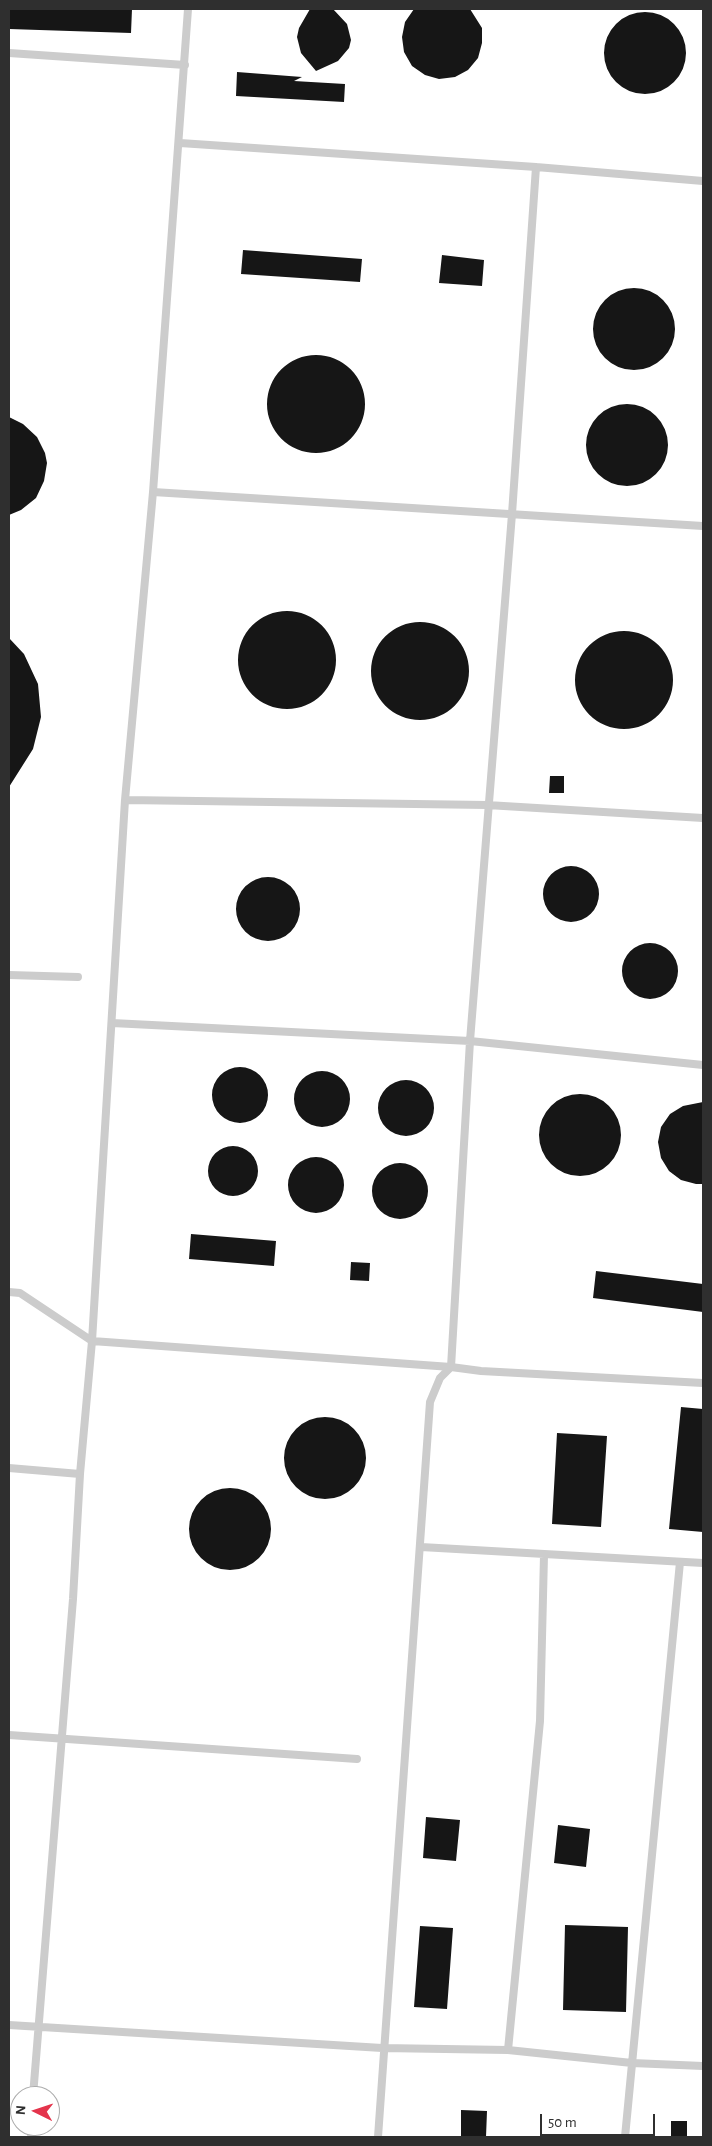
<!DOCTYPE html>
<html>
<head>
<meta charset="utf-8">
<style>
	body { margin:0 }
	#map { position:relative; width:712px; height:2146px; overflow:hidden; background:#fff; font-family:"Alegreya Sans",sans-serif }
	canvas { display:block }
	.frame { position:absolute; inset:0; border:10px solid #2f2f2f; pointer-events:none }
	.north { position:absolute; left:10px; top:2086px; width:50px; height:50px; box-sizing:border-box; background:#fff; border:1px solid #acacac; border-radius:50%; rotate:274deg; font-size:14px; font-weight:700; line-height:20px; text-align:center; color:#2f2f2f }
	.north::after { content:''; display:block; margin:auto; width:18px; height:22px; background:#e4344c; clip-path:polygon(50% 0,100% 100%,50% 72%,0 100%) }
	.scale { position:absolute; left:540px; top:2114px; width:115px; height:22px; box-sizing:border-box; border:2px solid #2f2f2f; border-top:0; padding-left:6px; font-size:15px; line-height:18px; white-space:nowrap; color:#2f2f2f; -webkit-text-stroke:4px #fff; paint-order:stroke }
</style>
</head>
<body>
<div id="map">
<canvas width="712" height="2146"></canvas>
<div class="frame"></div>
<div class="north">N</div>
<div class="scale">50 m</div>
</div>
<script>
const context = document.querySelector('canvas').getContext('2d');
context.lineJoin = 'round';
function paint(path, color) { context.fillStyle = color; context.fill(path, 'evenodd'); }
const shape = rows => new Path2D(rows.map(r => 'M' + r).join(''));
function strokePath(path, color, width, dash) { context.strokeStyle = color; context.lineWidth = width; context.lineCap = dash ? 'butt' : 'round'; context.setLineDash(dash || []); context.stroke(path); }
const building = shape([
	[9,9,132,9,131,33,9,29],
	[310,9,333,9,347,24,351,40,349,48,338,61,316,71,301,53,297,37,299,28],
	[414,9,470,9,482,28,482,43,478,58,468,70,455,77,439,79,425,75,412,66,404,52,402,37,405,22],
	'604 53a41 41 0 1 1 82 0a41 41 0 1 1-82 0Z',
	[237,72,302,77,294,81,345,84,344,102,236,96],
	[243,250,362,259,360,282,241,274],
	[442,255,484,260,482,286,439,283],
	'593 329a41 41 0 1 1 82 0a41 41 0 1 1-82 0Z',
	'267 404a49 49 0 1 1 98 0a49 49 0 1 1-98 0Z',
	'586 445a41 41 0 1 1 82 0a41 41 0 1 1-82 0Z',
	[9,417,23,424,37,437,45,453,47,463,44,481,36,498,21,510,9,515],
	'238 660a49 49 0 1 1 98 0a49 49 0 1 1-98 0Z',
	'371 671a49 49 0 1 1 98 0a49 49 0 1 1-98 0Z',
	'575 680a49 49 0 1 1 98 0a49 49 0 1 1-98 0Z',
	[9,638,24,654,38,684,41,717,33,749,9,787],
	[550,776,564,776,564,793,549,793],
	'543 894a28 28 0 1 1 56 0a28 28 0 1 1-56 0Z',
	'236 909a32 32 0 1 1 64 0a32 32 0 1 1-64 0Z',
	'622 971a28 28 0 1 1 56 0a28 28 0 1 1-56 0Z',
	'212 1095a28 28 0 1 1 56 0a28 28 0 1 1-56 0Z',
	'294 1099a28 28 0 1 1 56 0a28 28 0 1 1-56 0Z',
	'378 1108a28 28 0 1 1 56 0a28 28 0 1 1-56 0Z',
	'539 1135a41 41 0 1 1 82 0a41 41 0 1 1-82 0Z',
	[703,1102,703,1184,696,1184,681,1180,669,1171,661,1158,658,1142,661,1127,670,1114,683,1106],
	'208 1171a25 25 0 1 1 50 0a25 25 0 1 1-50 0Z',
	'288 1185a28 28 0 1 1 56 0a28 28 0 1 1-56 0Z',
	'372 1191a28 28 0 1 1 56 0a28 28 0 1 1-56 0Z',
	[191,1234,276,1241,274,1266,189,1259],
	[351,1262,370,1263,369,1281,350,1280],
	[596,1271,703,1284,703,1312,593,1298],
	[681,1407,703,1409,703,1532,669,1529],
	'284 1458a41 41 0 1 1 82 0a41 41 0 1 1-82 0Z',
	[557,1433,607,1436,601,1527,552,1524],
	'189 1529a41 41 0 1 1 82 0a41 41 0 1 1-82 0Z',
	[426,1817,460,1820,456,1861,423,1858],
	[558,1825,590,1829,586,1867,554,1863],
	[565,1925,628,1927,626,2012,563,2010],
	[420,1926,453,1928,447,2009,414,2007],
	[461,2110,487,2111,486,2137,461,2137],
	[671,2121,687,2121,687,2137,671,2137]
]);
const lane = shape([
	[9,53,185,65],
	[180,143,536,167,703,181],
	[153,492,703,526],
	[125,800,487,805,703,818],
	[9,975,78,977],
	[112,1023,470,1041,703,1065],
	[9,1292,20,1293,92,1341,451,1367,481,1371,703,1383],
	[9,1468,80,1474],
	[421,1547,703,1563],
	[9,1735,357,1759],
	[9,2025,382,2048,508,2050,632,2063,703,2066],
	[508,2050,540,1721,544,1555],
	[33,2096,73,1599,80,1474,92,1341,125,800,153,492,188,9],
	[31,2137,31,2126],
	[378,2137,430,1402,440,1378,451,1367,470,1041,512,514,536,167],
	[625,2137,680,1562]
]);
paint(building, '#161616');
strokePath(lane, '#ccc', 8);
</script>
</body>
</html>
